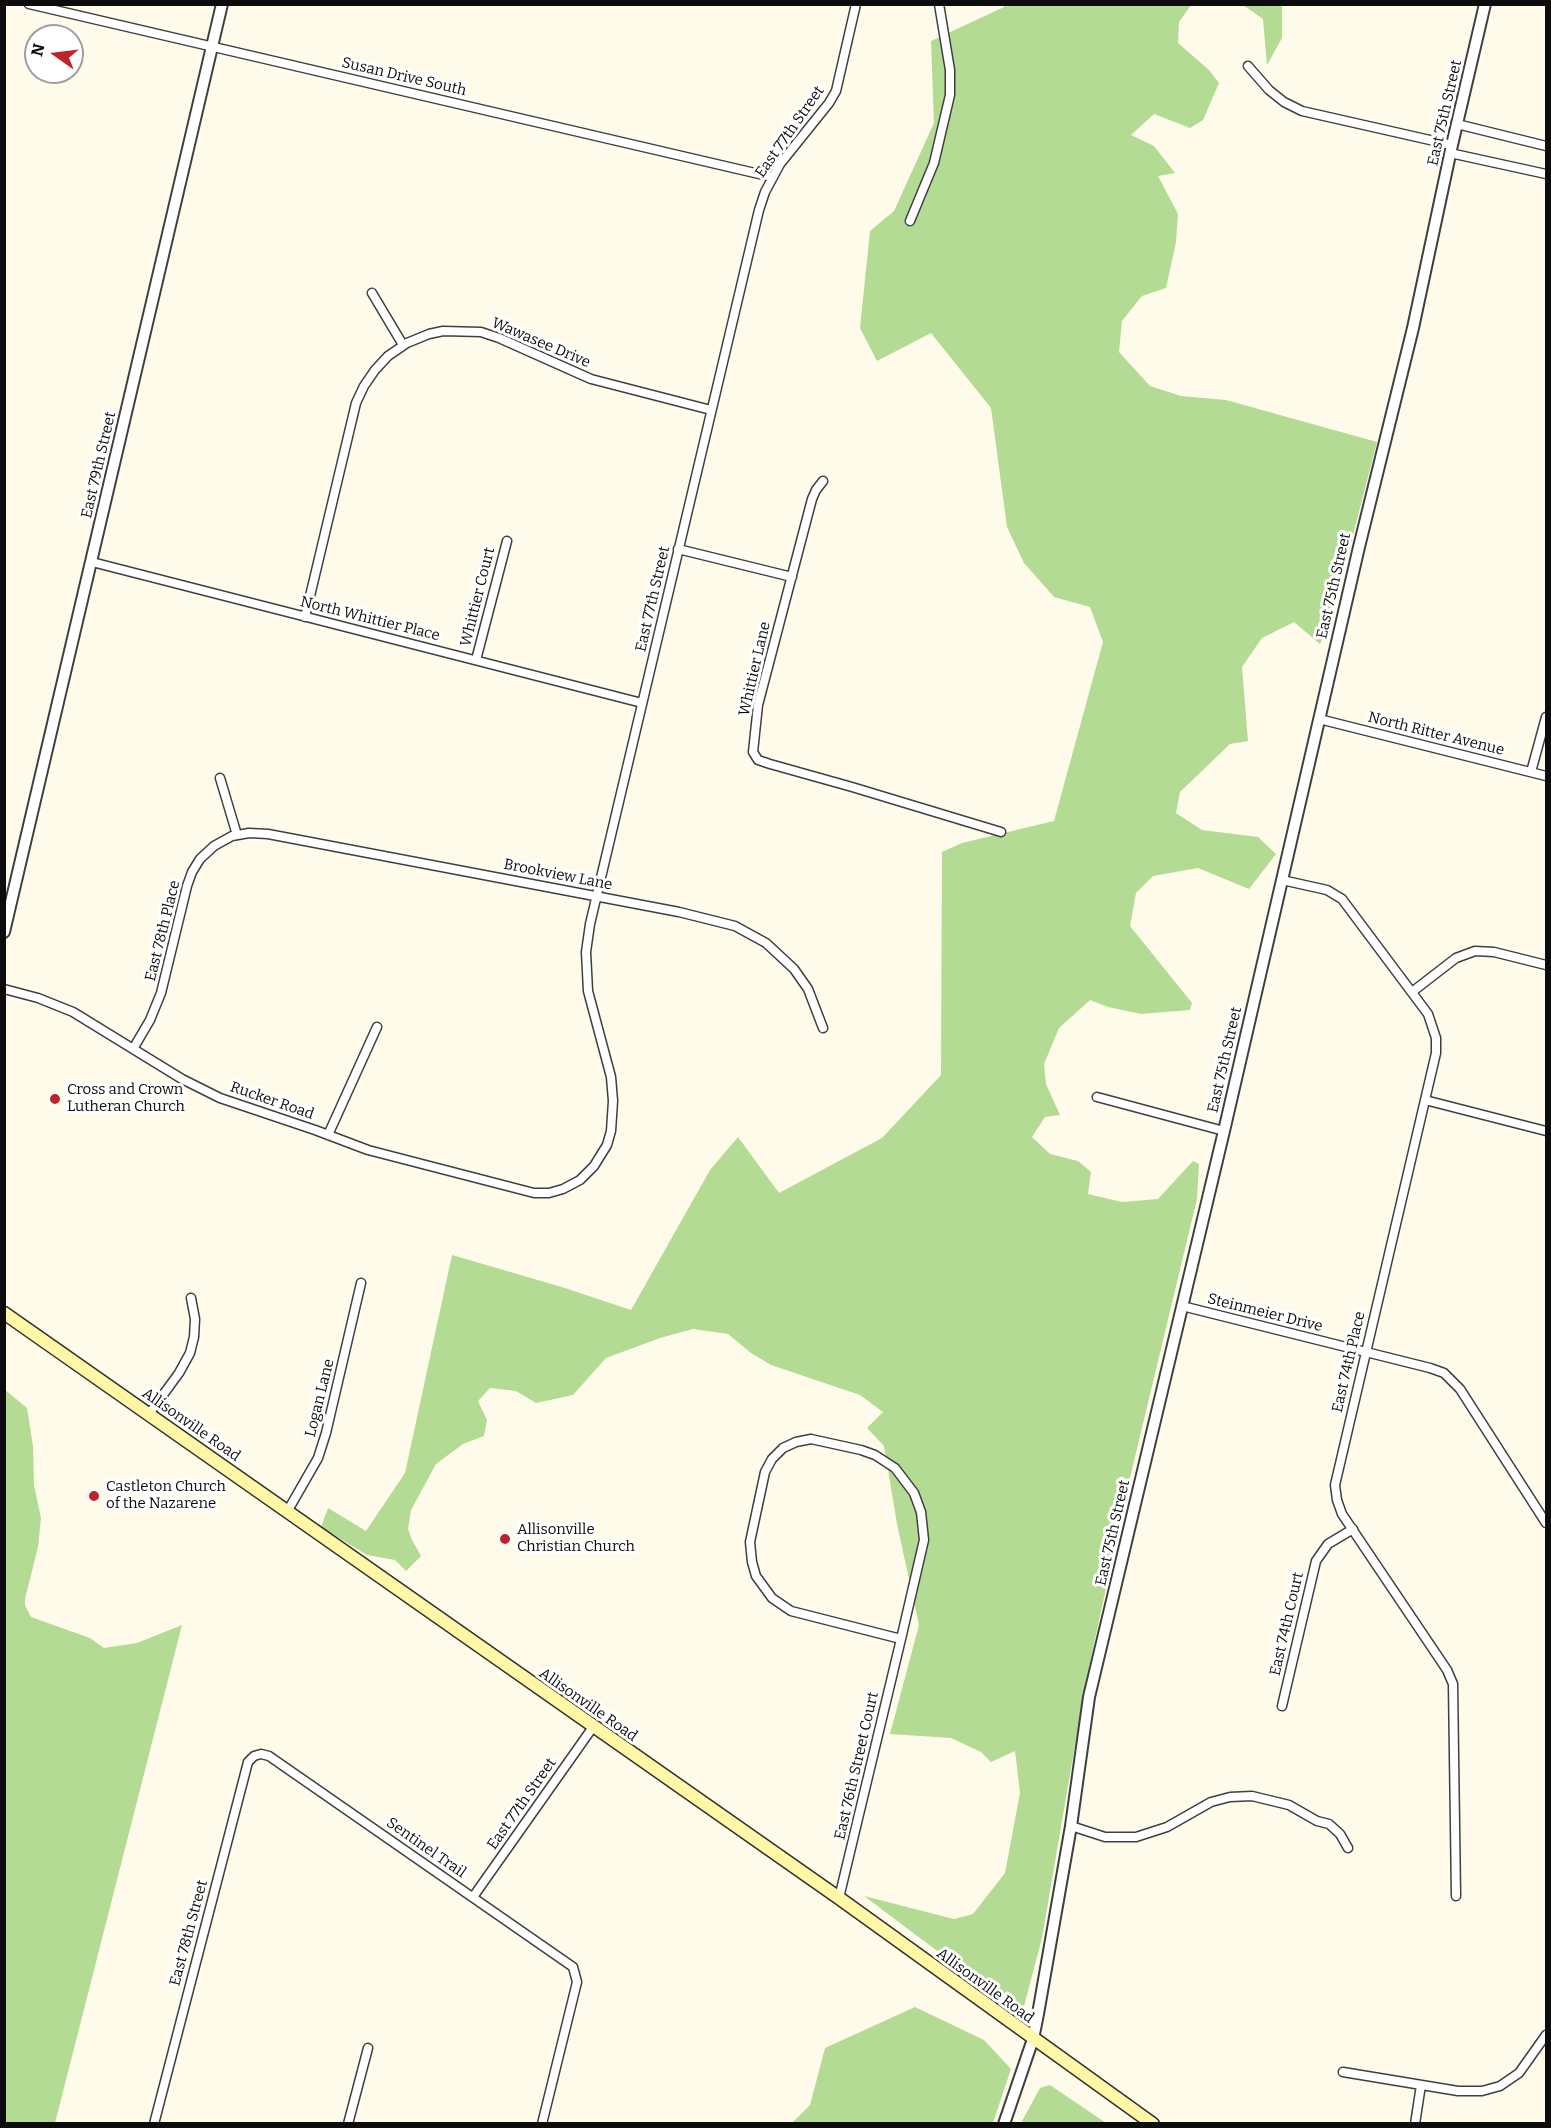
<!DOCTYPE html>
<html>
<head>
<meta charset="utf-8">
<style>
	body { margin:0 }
	#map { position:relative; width:1551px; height:2128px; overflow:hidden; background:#fffbeb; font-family:Bitter,serif }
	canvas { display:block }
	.frame { position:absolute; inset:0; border:6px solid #0c0c0c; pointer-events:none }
	.north { position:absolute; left:24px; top:24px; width:60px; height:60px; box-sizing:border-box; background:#fff; border:2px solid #9e9e9e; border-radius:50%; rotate:284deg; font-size:16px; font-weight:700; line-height:24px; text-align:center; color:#0c0c0c }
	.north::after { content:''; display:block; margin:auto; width:21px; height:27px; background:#bf2228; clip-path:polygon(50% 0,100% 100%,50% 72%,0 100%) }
</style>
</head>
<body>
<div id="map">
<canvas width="1551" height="2128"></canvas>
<div class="frame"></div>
<div class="north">N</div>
</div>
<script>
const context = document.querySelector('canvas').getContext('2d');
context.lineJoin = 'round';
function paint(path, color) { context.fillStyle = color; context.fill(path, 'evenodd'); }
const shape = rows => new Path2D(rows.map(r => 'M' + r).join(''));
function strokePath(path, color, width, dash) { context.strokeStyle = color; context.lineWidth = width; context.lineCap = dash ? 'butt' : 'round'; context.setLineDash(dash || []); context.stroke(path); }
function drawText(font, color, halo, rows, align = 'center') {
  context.font = font + ' Bitter,serif'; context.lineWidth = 6; context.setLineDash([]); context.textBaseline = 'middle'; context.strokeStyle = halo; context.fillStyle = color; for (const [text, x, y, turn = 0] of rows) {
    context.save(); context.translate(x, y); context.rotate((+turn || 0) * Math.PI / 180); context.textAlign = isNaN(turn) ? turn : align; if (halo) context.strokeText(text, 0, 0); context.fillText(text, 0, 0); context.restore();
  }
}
const forest = shape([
	[1004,5,1191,5,1179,22,1178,43,1209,70,1219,83,1203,120,1190,128,1154,114,1131,135,1154,146,1175,173,1158,176,1178,214,1176,242,1166,288,1142,296,1122,321,1119,352,1150,386,1181,396,1226,400,1377,442,1333,613,1320,644,1294,622,1262,638,1242,667,1248,741,1230,744,1180,792,1176,813,1202,830,1258,837,1276,854,1249,889,1198,868,1153,876,1136,893,1130,926,1192,1003,1190,1010,1141,1014,1108,1007,1090,1000,1059,1028,1044,1064,1046,1084,1060,1115,1045,1117,1032,1137,1050,1154,1078,1161,1091,1172,1088,1194,1122,1202,1158,1199,1193,1161,1199,1164,1197,1199,1128,1486,1086,1681,1042,1938,1023,2010,996,1995,864,1896,954,1919,973,1914,1005,1873,1020,1793,1015,1751,991,1762,981,1752,951,1738,890,1734,919,1625,897,1524,884,1446,867,1428,883,1412,860,1395,771,1365,751,1353,728,1334,693,1329,660,1338,606,1358,573,1395,536,1403,516,1391,490,1388,478,1401,487,1420,484,1436,463,1444,436,1464,411,1510,408,1529,412,1540,421,1556,406,1571,395,1560,367,1555,321,1527,328,1508,366,1531,405,1473,452,1255,565,1288,631,1310,710,1170,738,1137,779,1193,882,1138,941,1075,942,852,962,843,1054,821,1103,642,1090,607,1054,597,1024,563,1007,527,991,408,931,333,877,361,860,328,870,231,894,211,934,123,931,41,1004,7],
	[1243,5,1282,5,1282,38,1267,65,1263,19],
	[4,1389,27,1408,33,1446,34,1485,41,1518,38,1547,25,1599,25,1605,31,1617,90,1638,104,1648,137,1643,182,1625,55,2123,5,2123],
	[915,2007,984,2040,1011,2069,993,2123,792,2123,810,2105,825,2048],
	[1050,2085,1106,2123,1021,2123,1040,2088]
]);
const minor = shape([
	[29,4,772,177],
	[1248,66,1269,90,1284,102,1302,111,1452,145],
	[1457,124,1546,146],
	[1450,153,1546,174],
	[910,221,934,163,950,95,950,70,939,4],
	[372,293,403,345],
	[823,481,816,490,812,499,758,705,753,752,758,760,770,764,852,787,1001,832],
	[678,549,792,577],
	[92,562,642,703],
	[305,617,356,403,364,386,375,370,388,356,407,343,429,334,443,331,481,332,499,338,591,379,711,410],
	[476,660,507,541],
	[1319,719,1546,776],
	[1531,772,1546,717],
	[220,778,237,835],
	[1282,880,1327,890,1342,899,1428,1014,1436,1038,1436,1053,1335,1485,1337,1500,1342,1514,1447,1670,1453,1684,1456,1896],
	[4,989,38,998,73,1012,182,1079,220,1098,315,1130,368,1150,534,1193,549,1193,563,1189,580,1180,594,1166,607,1145,611,1131,613,1101,611,1077,588,991,586,952,590,924,759,210,765,192,780,164,829,103,836,91,856,4],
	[1412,992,1456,958,1475,951,1494,952,1546,965],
	[133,1049,150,1020,161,993,187,886,192,872,200,859,214,846,232,836,249,833,268,834,679,912,735,926,766,943,794,969,808,989,823,1028],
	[1097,1097,1224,1131],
	[1425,1100,1546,1131],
	[328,1135,377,1027],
	[1182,1306,1430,1368,1444,1373,1460,1389,1546,1523],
	[149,1414,179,1373,190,1353,194,1337,195,1319,191,1298],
	[811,1439,861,1450,875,1455,895,1468,914,1493,921,1512,924,1540,901,1639,791,1611,772,1598,756,1576,752,1562,750,1542,765,1472,772,1459,783,1448,796,1442,811,1439],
	[287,1512,318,1458,326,1433,361,1283],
	[1282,1706,1316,1561,1328,1544,1353,1529],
	[1071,1826,1105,1837,1136,1837,1167,1827,1211,1802,1230,1797,1252,1796,1289,1805,1317,1821,1329,1824,1340,1834,1348,1848],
	[473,1897,593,1727],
	[839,1898,901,1639],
	[1343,2072,1458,2091,1482,2091,1500,2086,1519,2073,1546,2035],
	[154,2124,248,1762,254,1756,261,1754,269,1756,573,1967,577,1982,542,2124],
	[348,2124,368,2048],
	[1415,2124,1421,2085]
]);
const tertiary = shape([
	[4,932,222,4],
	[1004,2124,1033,2039,1038,2014,1071,1826,1089,1697,1224,1131,1359,547,1413,328,1452,145,1485,4]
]);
const secondary = shape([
	[4,1313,839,1898,1153,2124]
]);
const markers = [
	[55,1099,6,"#bf2228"],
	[94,1496,6,"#bf2228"],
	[505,1539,6,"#bf2228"]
];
const streetNames = [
	["Susan Drive South",404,77,13],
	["East 75th Street",1445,113,-77],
	["East 77th Street",790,132,-55],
	["Wawasee Drive",541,343,23],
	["East 79th Street",99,465,-77],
	["East 75th Street",1334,586,-77],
	["Whittier Court",478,597,-76],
	["East 77th Street",653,599,-77],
	["North Whittier Place",370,619,14],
	["Whittier Lane",755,669,-77],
	["North Ritter Avenue",1436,734,14],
	["Brookview Lane",558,875,11],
	["East 78th Place",163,931,-76],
	["East 75th Street",1225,1060,-77],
	["Rucker Road",272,1101,19],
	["Steinmeier Drive",1265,1313,14],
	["East 74th Place",1349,1362,-77],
	["Logan Lane",320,1398,-76],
	["Allisonville Road",191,1425,35],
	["East 75th Street",1113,1533,-77],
	["East 74th Court",1287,1624,-77],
	["Allisonville Road",588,1705,35],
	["East 76th Street Court",857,1766,-77],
	["East 77th Street",522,1804,-55],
	["Sentinel Trail",426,1848,35],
	["East 78th Street",189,1933,-75],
	["Allisonville Road",985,1986,36]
];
const poiNames = [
	["Cross and Crown",67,1090],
	["Lutheran Church",67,1107],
	["Castleton Church",106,1487],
	["of the Nazarene",106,1504],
	["Allisonville",517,1530],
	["Christian Church",517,1547]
];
paint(forest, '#b3db94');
strokePath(minor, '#3f3f3f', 11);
strokePath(tertiary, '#3f3f3f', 14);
strokePath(secondary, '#2e2e2e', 15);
strokePath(minor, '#fff', 8);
strokePath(tertiary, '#fff', 10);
strokePath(secondary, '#fff6a6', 12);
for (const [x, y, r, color] of markers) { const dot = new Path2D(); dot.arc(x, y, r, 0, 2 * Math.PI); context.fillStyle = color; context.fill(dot); strokePath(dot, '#fff', 2); }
drawText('15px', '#0c0c0c', '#fff', streetNames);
drawText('15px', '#0c0c0c', '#fff', poiNames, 'left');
</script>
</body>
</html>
